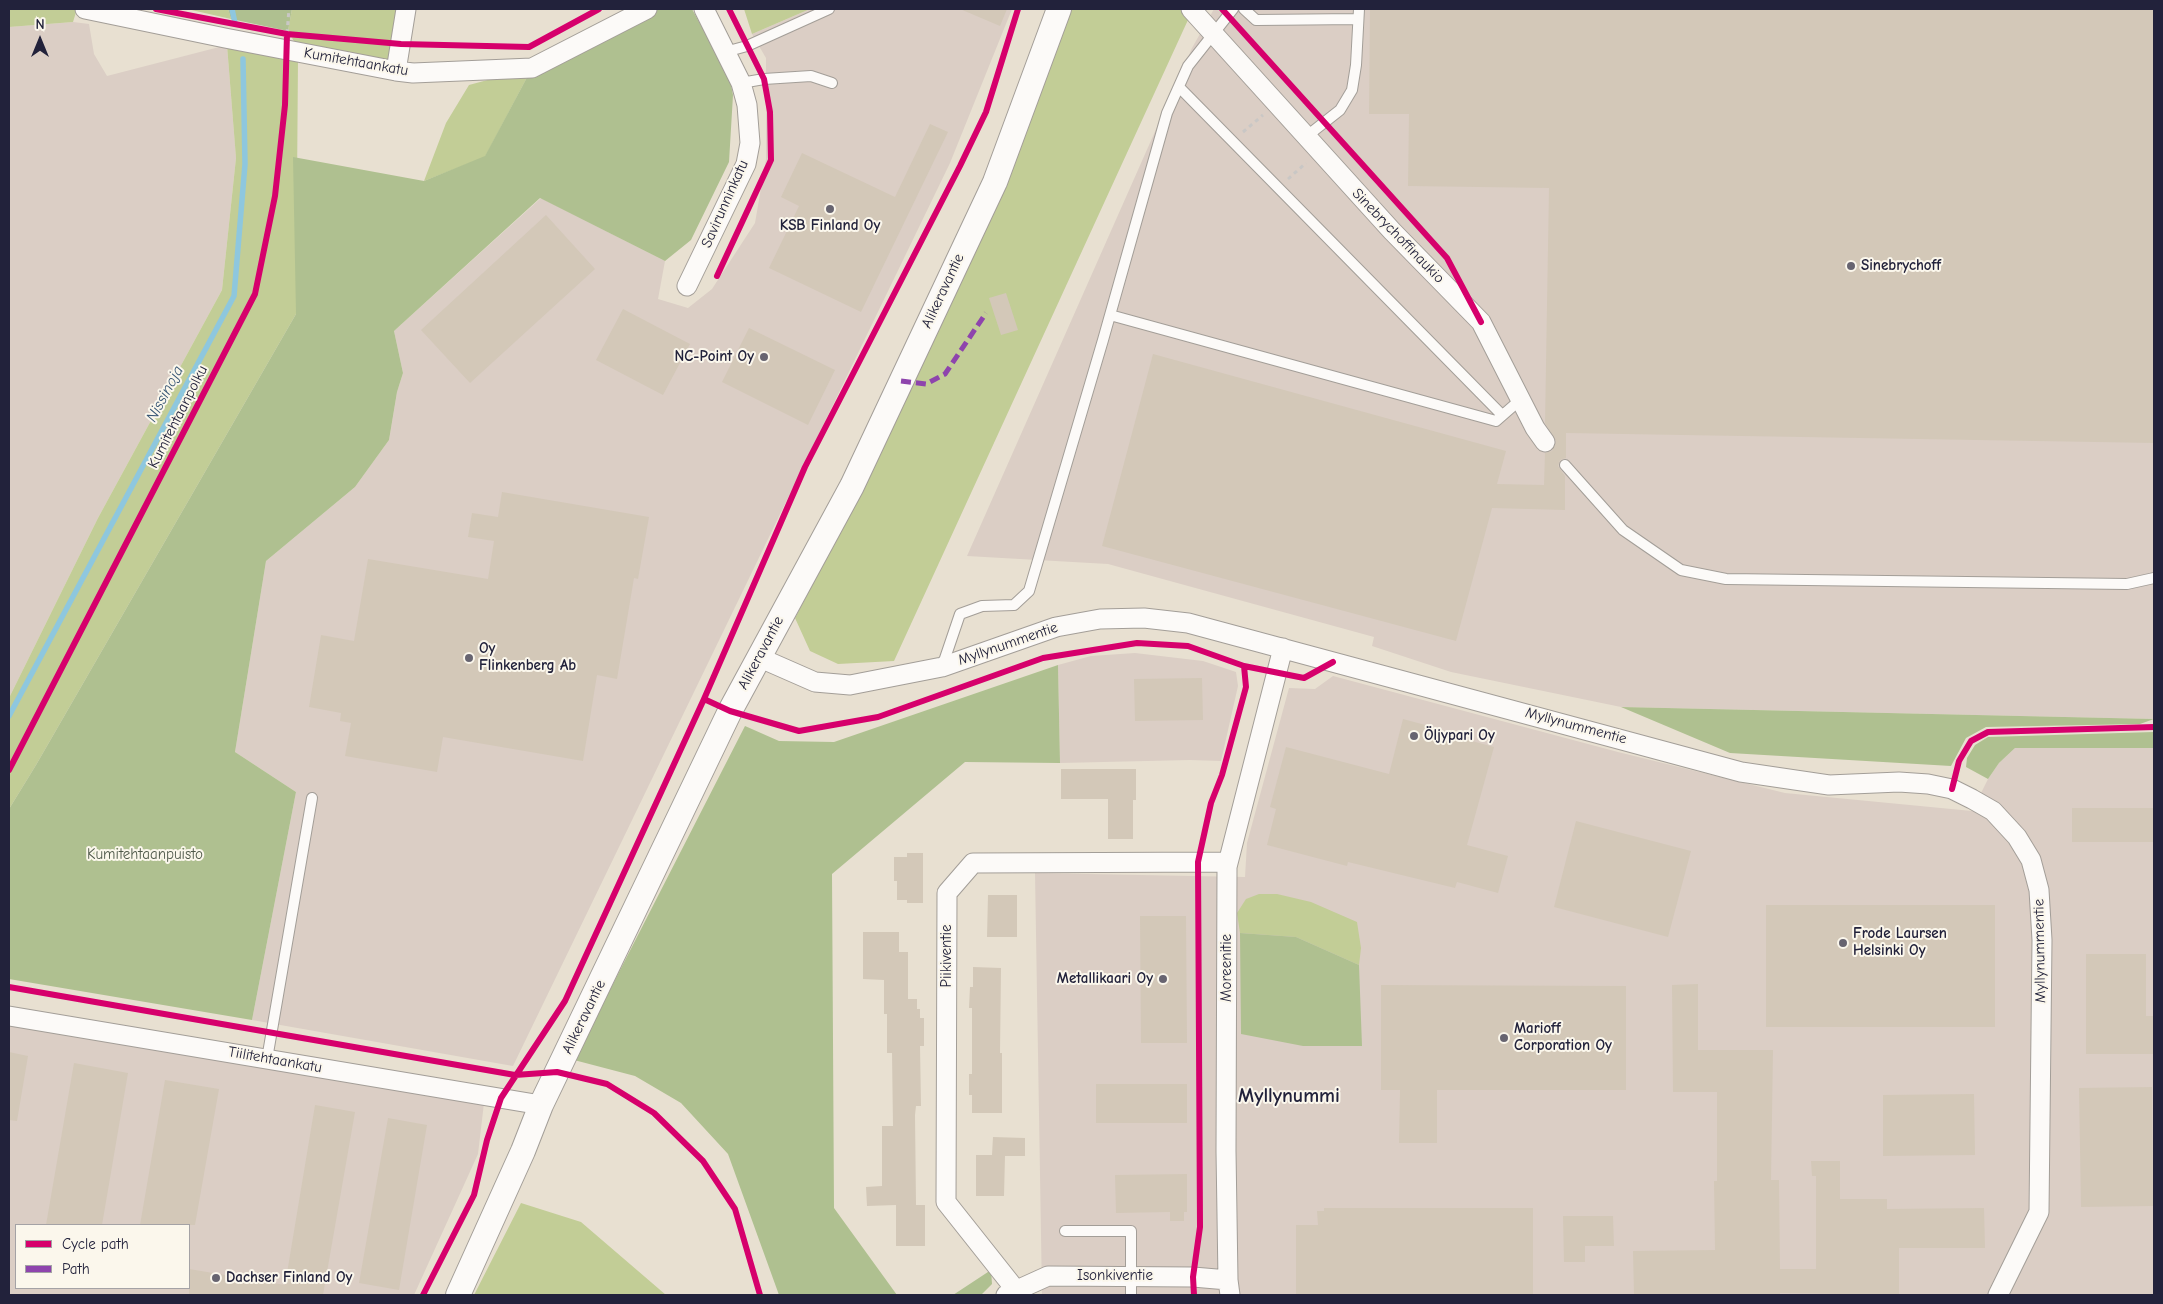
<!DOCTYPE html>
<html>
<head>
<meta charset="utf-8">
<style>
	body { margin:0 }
	#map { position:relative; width:2163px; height:1304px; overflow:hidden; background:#e8e0d1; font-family:"Comic Neue",sans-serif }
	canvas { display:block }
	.frame { position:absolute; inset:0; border:10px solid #22223b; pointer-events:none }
	.legend { position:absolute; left:15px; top:1224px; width:175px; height:65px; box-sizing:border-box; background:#fbf7ec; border:1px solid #a4a2a5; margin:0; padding:6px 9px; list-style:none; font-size:15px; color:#22223b }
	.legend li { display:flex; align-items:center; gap:10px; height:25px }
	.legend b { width:25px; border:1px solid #a4a2a5 }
	.north { position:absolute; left:15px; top:15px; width:50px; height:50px; -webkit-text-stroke:4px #fbf7ec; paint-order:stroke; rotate:0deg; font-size:14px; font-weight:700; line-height:20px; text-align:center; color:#22223b }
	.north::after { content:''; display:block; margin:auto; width:18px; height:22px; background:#22223b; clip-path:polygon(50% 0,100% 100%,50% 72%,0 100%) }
</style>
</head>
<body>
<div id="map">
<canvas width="2163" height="1304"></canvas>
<div class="frame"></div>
<ul class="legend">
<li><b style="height:6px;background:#d6006c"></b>Cycle path</li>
<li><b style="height:6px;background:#8e44ad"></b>Path</li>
</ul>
<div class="north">N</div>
</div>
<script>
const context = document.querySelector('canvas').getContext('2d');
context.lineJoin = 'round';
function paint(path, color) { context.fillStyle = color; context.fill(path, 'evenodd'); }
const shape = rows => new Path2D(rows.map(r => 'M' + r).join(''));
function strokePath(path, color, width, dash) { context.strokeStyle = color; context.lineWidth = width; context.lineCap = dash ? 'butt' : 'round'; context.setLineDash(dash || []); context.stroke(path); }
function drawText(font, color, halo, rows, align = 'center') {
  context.font = font + ' "Comic Neue",sans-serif'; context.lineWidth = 4; context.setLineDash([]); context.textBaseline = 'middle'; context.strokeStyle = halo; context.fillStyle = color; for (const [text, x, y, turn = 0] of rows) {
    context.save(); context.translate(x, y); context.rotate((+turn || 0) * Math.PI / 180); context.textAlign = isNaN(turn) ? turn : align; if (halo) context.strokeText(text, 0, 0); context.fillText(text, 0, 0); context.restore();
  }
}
const industrial = shape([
	[810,9,1012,9,950,163,513,1066,252,1020,296,792,235,752,266,561,355,487,389,440,397,392,403,373,394,331,541,198,665,261,658,299,688,308,712,289,755,223,766,159,766,58,752,34],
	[1214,9,2154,9,2154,719,1621,707,1451,672,1372,646,1374,637,1108,564,967,556,1192,48],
	[73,22,89,24,94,54,107,76,227,45,236,158,222,290,98,518,9,698,9,27],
	[1135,653,1203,661,1236,672,1238,686,1221,761,1190,760,1060,763,1058,665,1091,656],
	[1333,676,1618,752,1785,793,1972,811,1988,779,1999,763,2015,748,2154,748,2154,1295,1042,1295,1035,873,1245,877,1247,843,1289,688,1315,689],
	[9,1021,484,1103,478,1154,414,1295,9,1295],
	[16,1225,189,1225,189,1288,16,1288]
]);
const green = shape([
	[9,9,77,9,73,22,9,27],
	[187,9,228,9,231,19],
	[292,9,396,9,393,64,295,43,288,31],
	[744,9,810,9,752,34],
	[1058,9,1193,9,894,661,838,664,810,651,795,618,863,487],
	[227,45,298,59,296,314,36,765,9,809,9,698,98,518,222,290,236,158],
	[532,68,485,157,424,181,446,123,469,85],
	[1259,894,1277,894,1311,902,1357,922,1361,948,1359,965,1296,937,1240,933,1237,913,1246,899],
	[521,1203,581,1222,666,1295,474,1295]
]);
const forest = shape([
	[228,9,292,9,288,31,231,19],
	[647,9,692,9,730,79,733,95,729,162,691,240,665,261,540,198,394,331,403,373,397,392,389,440,355,487,266,561,235,752,296,792,252,1020,9,979,9,809,36,765,296,314,293,157,424,181,485,156,532,68],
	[1058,665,1060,763,965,762,832,874,834,1208,897,1295,779,1295,728,1154,681,1103,635,1076,574,1060,745,726,779,741,834,742],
	[1621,707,2154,719,2140,724,1986,727,1966,738,1951,766,1730,753],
	[2154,732,2154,748,2015,748,1999,763,1988,779,1966,767,1967,758,1975,745,1988,737],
	[1240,933,1296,937,1359,965,1362,1046,1303,1046,1241,1034],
	[991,1270,992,1284,981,1295,953,1295]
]);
const stream = shape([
	[232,9,235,23],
	[9,716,234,296,245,164,243,59]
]);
const building = shape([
	[960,9,1007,9,1000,26],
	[1370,9,2154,9,2154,443,1566,433,1566,458,1560,460,1558,466,1565,476,1565,510,1492,508,1456,641,1102,546,1153,354,1506,451,1497,484,1544,485,1545,453,1552,451,1556,441,1545,423,1549,188,1408,186,1409,114,1369,114],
	[930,124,948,132,861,312,769,268,799,206,781,197,802,153,895,197],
	[546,215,595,269,470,383,421,330],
	[1006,293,1018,330,1001,335,989,298],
	[623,309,690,344,663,395,596,360],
	[749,328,835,370,808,425,722,382],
	[502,492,649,517,638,579,634,578,617,679,597,675,583,761,443,737,437,772,345,756,351,723,340,721,341,713,309,707,321,635,354,641,368,559,488,579,494,541,468,537,472,513,498,517],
	[1202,678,1203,720,1135,721,1134,679],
	[1403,719,1440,729,1439,732,1494,747,1467,845,1508,856,1498,893,1457,882,1455,888,1348,862,1347,866,1267,845,1276,809,1270,807,1286,747,1389,774],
	[1061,769,1136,769,1136,800,1133,800,1133,839,1108,839,1108,799,1061,799],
	[2072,808,2154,808,2154,842,2072,842],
	[1576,821,1691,851,1668,937,1554,907],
	[907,853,923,853,923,903,907,903,907,900,897,900,897,881,894,881,894,857,907,857],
	[988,895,1017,895,1017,937,987,937],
	[1766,905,1995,905,1995,1027,1766,1027],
	[1140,916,1186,916,1187,1043,1141,1043],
	[863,932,899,932,899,952,908,952,908,999,917,999,917,1009,920,1009,920,1018,924,1018,924,1046,920,1046,921,1106,916,1106,915,1115,916,1205,925,1205,925,1246,896,1246,896,1205,867,1206,866,1187,882,1186,882,1126,893,1126,892,1053,887,1053,887,1014,884,1014,884,980,863,979],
	[2086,954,2146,954,2146,1016,2154,1016,2154,1054,2086,1054],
	[973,967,1001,968,1000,1053,1002,1053,1002,1113,972,1113,972,1095,969,1095,969,1074,972,1074,972,1008,969,1008,970,987,973,987],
	[1698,984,1698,1050,1773,1050,1771,1180,1779,1180,1780,1269,1816,1269,1816,1176,1812,1176,1811,1161,1840,1161,1840,1199,1887,1199,1887,1209,1984,1208,1985,1248,1899,1248,1899,1295,1780,1293,1780,1295,1634,1295,1633,1251,1715,1250,1714,1181,1717,1181,1717,1092,1673,1092,1672,985],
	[1381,985,1626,986,1626,1090,1437,1090,1437,1143,1399,1143,1400,1090,1381,1090],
	[9,1052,28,1056,17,1121,9,1120],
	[74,1063,128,1073,102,1225,46,1225],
	[165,1080,219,1089,195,1225,140,1225],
	[1096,1084,1187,1084,1187,1123,1096,1123],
	[2152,1087,2153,1206,2081,1207,2079,1088],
	[1974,1094,1975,1155,1883,1156,1883,1095],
	[315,1105,355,1112,323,1295,189,1295,189,1269,285,1285],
	[388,1118,427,1125,399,1290,359,1283],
	[993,1137,1025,1138,1025,1156,1005,1156,1004,1196,976,1196,976,1155,992,1155],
	[1187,1174,1187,1212,1184,1212,1184,1221,1170,1221,1170,1212,1116,1213,1115,1175],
	[1324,1208,1533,1208,1533,1295,1296,1295,1296,1225,1318,1225,1317,1211,1324,1211],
	[1563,1216,1613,1216,1614,1246,1585,1246,1585,1262,1564,1262]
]);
const path = shape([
	[287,33,289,9],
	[1243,132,1263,115],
	[1288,179,1306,163]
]);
const service = shape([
	[1244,9,1256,20,1358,19],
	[725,52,747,46,829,9],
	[741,83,764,79,811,76,832,83],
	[1179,87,1502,415],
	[1307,136,1340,110,1352,90,1356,65,1359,9],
	[1110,315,1496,421,1520,400],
	[1565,465,1623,530,1681,570,1726,579,2127,584,2154,578],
	[942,667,960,614,982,606,1014,605,1029,591,1103,340,1167,113,1188,66,1233,9],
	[267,1059,312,798],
	[1065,1231,1131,1231,1131,1295]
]);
const minor = shape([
	[85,9,225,38,396,71,413,73,532,68,647,9],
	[1191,9,1392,231,1481,322,1535,428,1545,442],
	[396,71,406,9],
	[687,286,746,164,750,143,747,105,741,83,704,9],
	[758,657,815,682,850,685,942,667,1056,627,1100,619,1144,618,1188,623,1741,772,1829,785,1899,782,1928,784,1952,789,1972,799,1993,811,2017,837,2031,860,2039,890,2042,940,2039,1212,1998,1295],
	[9,1016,541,1105],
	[1015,1289,946,1202,947,893,973,863,1228,862],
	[1006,1295,1048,1276,1193,1277,1228,1280],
	[1230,1295,1228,1280,1226,1151,1227,867,1283,648]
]);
const tertiary = shape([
	[458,1295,523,1151,541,1105,730,711,852,486,995,182,1059,9]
]);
const quiet = shape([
	[901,381,926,384,945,374,986,313]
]);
const cycleway = shape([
	[156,9,287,34],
	[1222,9,1447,258,1481,322],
	[717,276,771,160,770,112,764,79,729,9],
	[704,699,730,711,799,731,878,717,1043,658,1137,643,1188,646,1244,666,1304,678,1333,662],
	[9,770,255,294,275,196,285,105,287,34,401,44,529,47,599,9],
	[1952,789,1959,761,1971,741,1988,732,2154,727],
	[9,987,515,1075,557,1072,607,1084,654,1113,703,1161,735,1209,760,1295],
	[423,1295,474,1195,487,1140,501,1098,565,1001,704,699,805,467,960,166,986,112,1018,9],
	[1194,1295,1193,1277,1200,1227,1198,862,1211,803,1222,775,1246,687,1244,666]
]);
const markers = [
	[830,209,5,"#676470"],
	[1851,266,5,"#676470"],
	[764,357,5,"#676470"],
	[469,658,5,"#676470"],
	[1414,736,5,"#676470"],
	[1843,943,5,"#676470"],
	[1163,979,5,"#676470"],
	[1504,1038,5,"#676470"],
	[216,1278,5,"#676470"]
];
const streetNames = [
	["Kumitehtaankatu",356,62,10],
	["Savirunninkatu",725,204,-66],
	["Sinebrychoffinaukio",1398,236,46],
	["Alikeravantie",943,291,-65],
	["Kumitehtaanpolku",178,417,-63],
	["Myllynummentie",1008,644,-19],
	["Alikeravantie",761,653,-62],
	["Myllynummentie",1576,726,15],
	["Myllynummentie",2040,951,-91],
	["Piikiventie",947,956,-90],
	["Moreenitie",1227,968,-90],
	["Alikeravantie",584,1017,-64],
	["Tiilitehtaankatu",275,1060,10],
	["Isonkiventie",1115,1276]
];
const poiNames = [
	["KSB Finland Oy",830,226,"center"],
	["Sinebrychoff",1861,266],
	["NC-Point Oy",754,357,"right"],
	["Oy",479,649],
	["Flinkenberg Ab",479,666],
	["Öljypari Oy",1424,736],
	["Frode Laursen",1853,934],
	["Helsinki Oy",1853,951],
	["Metallikaari Oy",1153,979,"right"],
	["Marioff",1514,1029],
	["Corporation Oy",1514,1046],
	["Dachser Finland Oy",226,1278]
];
const parkNames = [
	["Kumitehtaanpuisto",145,855]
];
const waterNames = [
	["Nissinoja",165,394,-62]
];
const districtNames = [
	["Myllynummi",1289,1096]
];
paint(industrial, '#dbcec5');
paint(green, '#c2cd96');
paint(forest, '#afc090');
strokePath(stream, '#8ec7de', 5.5);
paint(building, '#d3c8b8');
strokePath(service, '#a39e98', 12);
strokePath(minor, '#a39e98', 21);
strokePath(tertiary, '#a39e98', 26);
strokePath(path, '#c9c7c5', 3, [4, 4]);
strokePath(service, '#fcfaf8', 10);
strokePath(minor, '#fcfaf8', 19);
strokePath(tertiary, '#fcfaf8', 24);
strokePath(quiet, '#8e44ad', 5, [10, 5]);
strokePath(cycleway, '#d6006c', 6);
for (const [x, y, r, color] of markers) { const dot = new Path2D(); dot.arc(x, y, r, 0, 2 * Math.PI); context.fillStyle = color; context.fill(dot); strokePath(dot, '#fbf7ec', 2); }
drawText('15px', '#22223b', '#fbf7ec', streetNames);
drawText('bold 15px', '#22223b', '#fbf7ec', poiNames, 'left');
drawText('15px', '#4f594a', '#fbf7ec', parkNames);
drawText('italic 16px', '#3a5876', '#fbf7ec', waterNames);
drawText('bold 20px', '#22223b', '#fbf7ec', districtNames);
</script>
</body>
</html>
